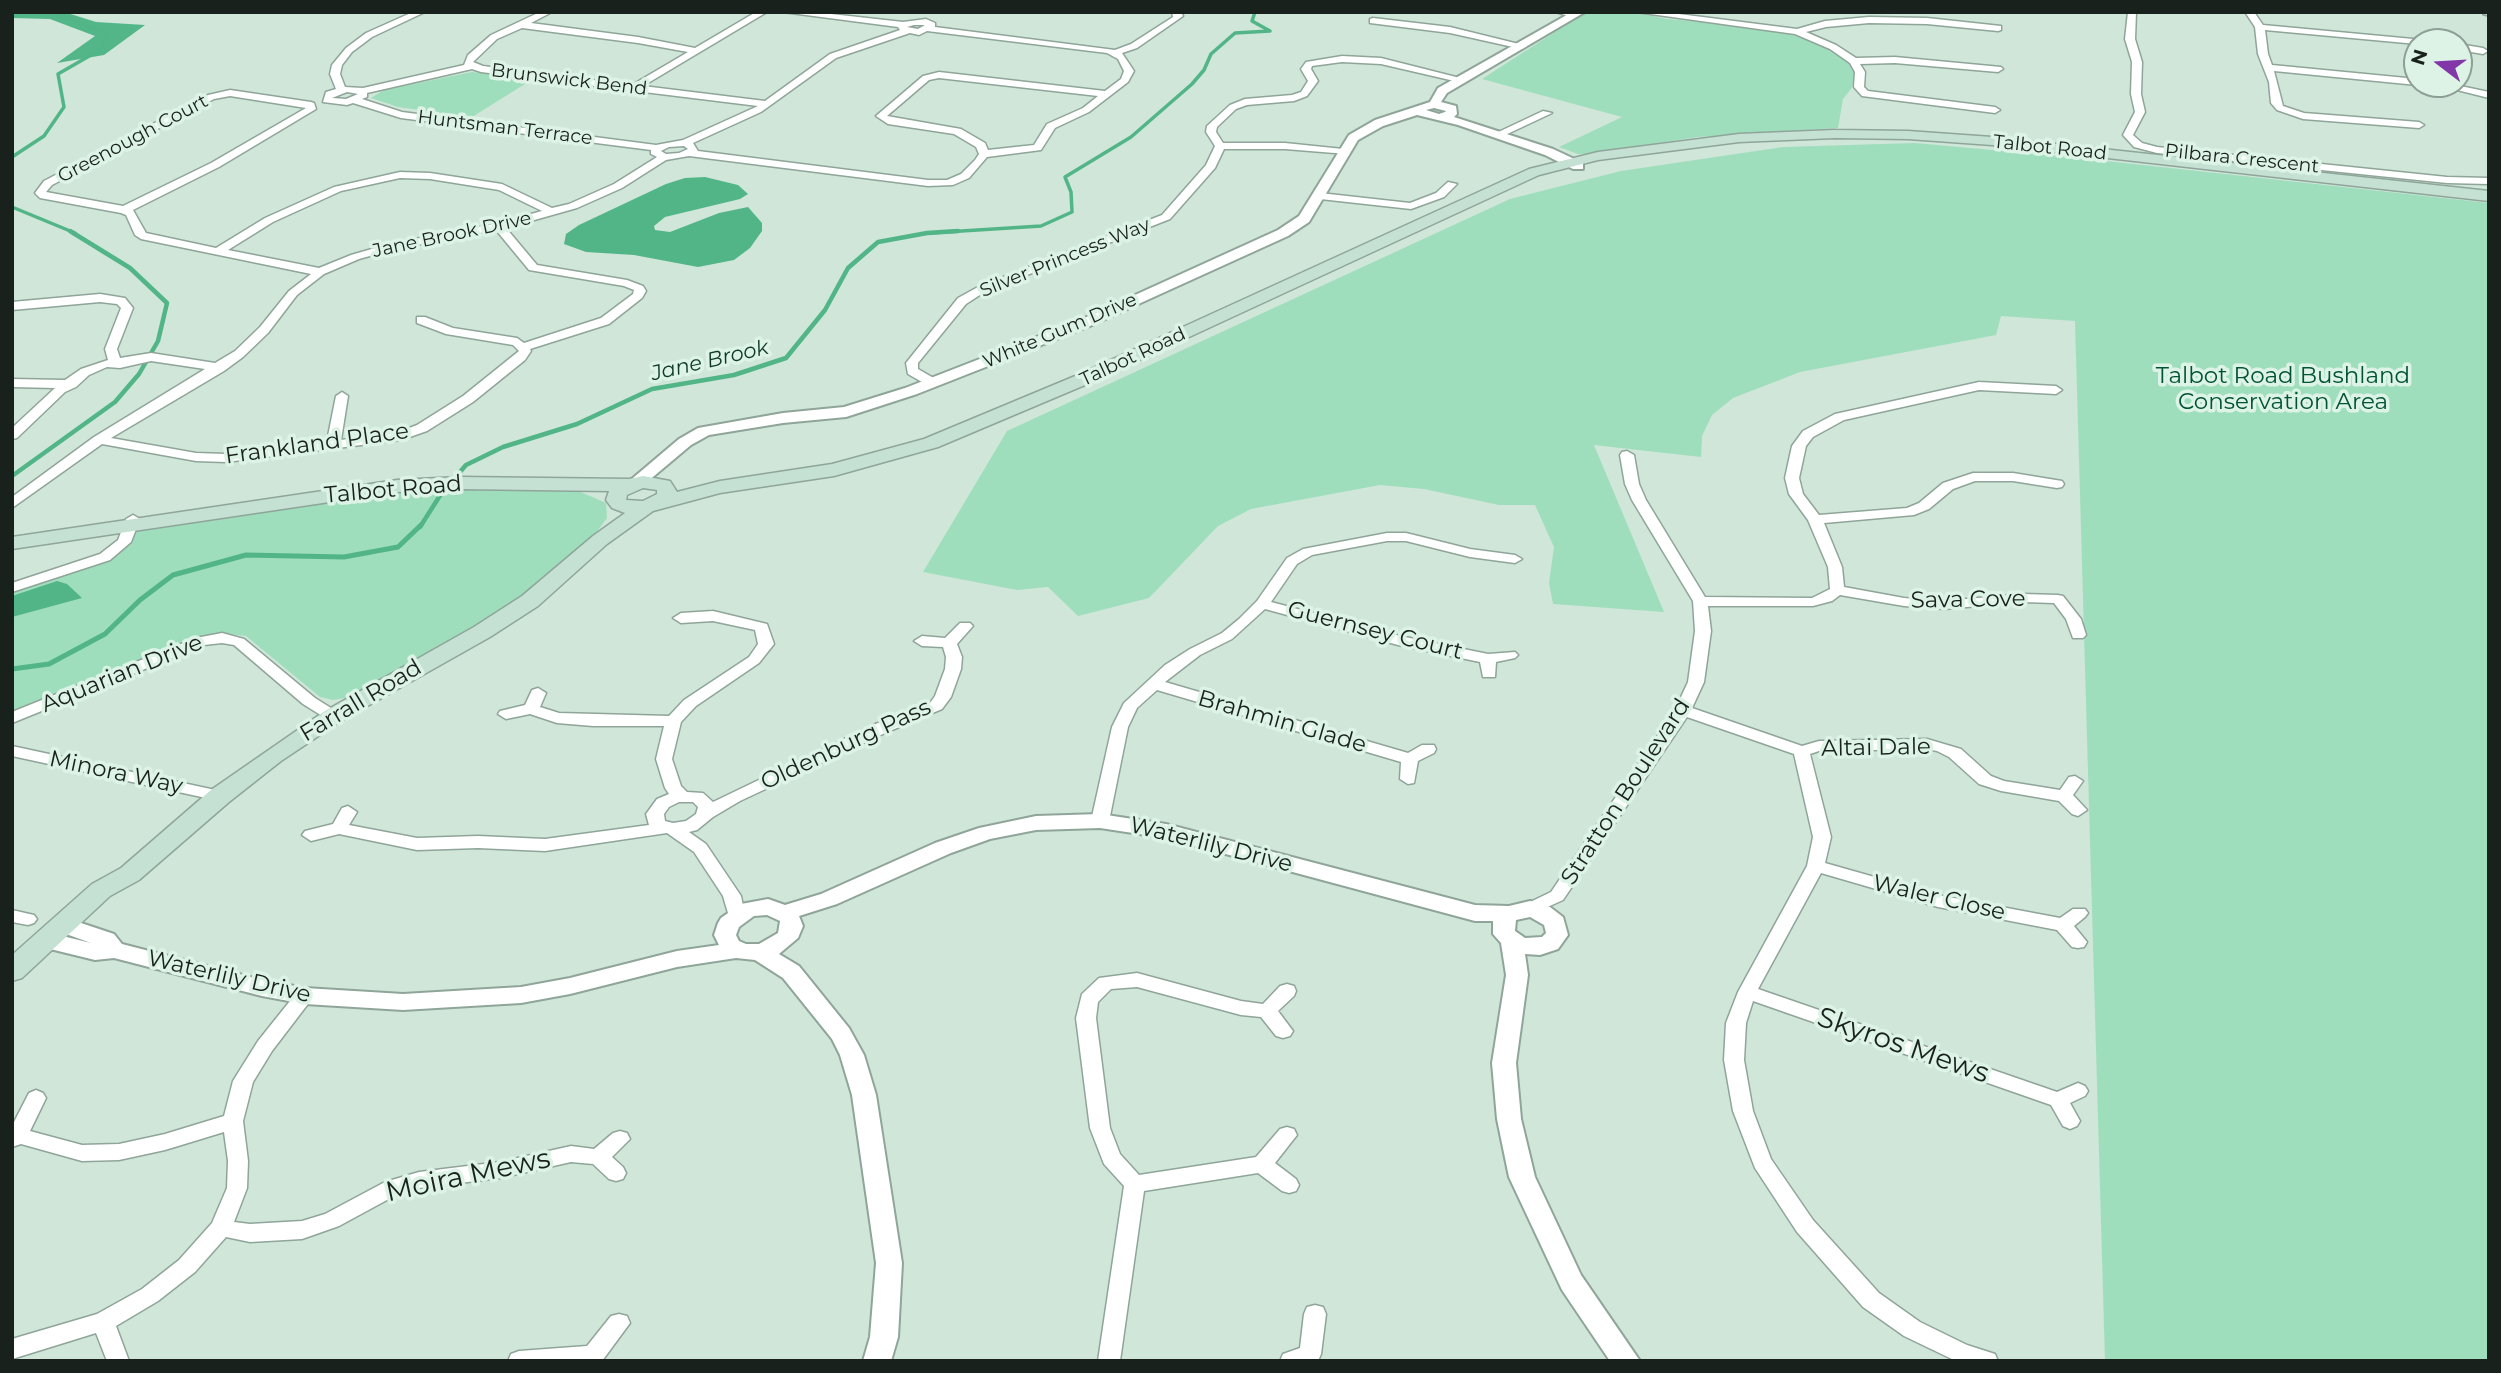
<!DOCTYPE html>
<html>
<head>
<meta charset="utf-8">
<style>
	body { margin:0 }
	#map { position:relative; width:2501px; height:1373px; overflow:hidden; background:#cfe6d9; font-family:Montserrat,sans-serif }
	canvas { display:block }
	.frame { position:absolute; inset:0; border:14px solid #19211c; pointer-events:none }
	.north { position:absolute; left:2403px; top:28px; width:70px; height:70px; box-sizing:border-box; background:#dcf3e6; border:2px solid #8e9f95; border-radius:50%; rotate:287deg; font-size:19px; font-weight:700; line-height:28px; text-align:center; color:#19211c }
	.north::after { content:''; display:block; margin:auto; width:24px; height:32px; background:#8237a9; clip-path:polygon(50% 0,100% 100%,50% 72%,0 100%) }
</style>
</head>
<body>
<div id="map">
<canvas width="2501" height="1373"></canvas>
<div class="frame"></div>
<div class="north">N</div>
</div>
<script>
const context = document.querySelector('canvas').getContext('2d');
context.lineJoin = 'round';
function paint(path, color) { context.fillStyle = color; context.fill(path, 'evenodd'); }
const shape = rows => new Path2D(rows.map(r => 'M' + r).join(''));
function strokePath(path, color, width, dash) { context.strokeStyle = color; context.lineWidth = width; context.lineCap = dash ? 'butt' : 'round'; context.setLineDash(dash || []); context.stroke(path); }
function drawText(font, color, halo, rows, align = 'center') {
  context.font = font + ' Montserrat,sans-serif'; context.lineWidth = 7; context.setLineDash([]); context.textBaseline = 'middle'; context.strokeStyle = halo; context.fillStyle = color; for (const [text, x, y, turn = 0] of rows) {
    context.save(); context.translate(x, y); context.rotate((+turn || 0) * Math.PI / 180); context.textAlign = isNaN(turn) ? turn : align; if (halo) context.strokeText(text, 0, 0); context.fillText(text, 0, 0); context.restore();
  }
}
const green = shape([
	[1586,12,1634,12,1667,19,1722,23,1783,32,1823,45,1848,60,1854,69,1854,80,1851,89,1843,99,1838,128,1698,137,1588,154,1578,154,1559,147,1622,117,1482,79],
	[472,72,533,79,472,117,398,107,371,98,384,90],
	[1915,143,2070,157,2489,203,2489,1361,2105,1361,2075,321,2001,316,1996,335,1800,372,1733,398,1712,415,1702,436,1701,457,1594,445,1664,612,1553,604,1549,583,1554,547,1535,505,1499,505,1424,489,1380,485,1251,509,1218,526,1149,598,1078,616,1048,587,1017,590,923,572,1007,431,1510,199,1621,171,1783,147],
	[560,483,606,503,607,518,595,534,553,575,482,624,350,697,333,700,320,697,246,636,221,633,200,637,12,712,12,588,105,557,130,526,375,489]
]);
const forest = shape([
	[12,12,64,12,96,22,145,25,104,55,57,63,95,36,50,19,12,18]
]);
const water = shape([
	[705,177,738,185,748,194,740,199,665,217,654,226,655,230,670,232,719,213,748,207,762,223,762,231,750,248,734,260,698,267,634,255,586,252,564,244,566,234,579,225,666,184,685,178],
	[57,581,67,584,82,598,12,617,12,596]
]);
const streamFar2 = shape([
	[12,157,44,136,64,107,58,74,98,51,108,33,50,12],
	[12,207,75,233],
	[930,233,1041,226,1072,212,1071,192,1065,177,1131,137,1192,84,1204,70,1211,54,1235,33,1270,31,1252,21,1255,12]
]);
const streamFar1 = shape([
	[12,476,115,402,139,374,158,341,167,303,130,268,70,231],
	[420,527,441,494,466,465,503,447,577,424,652,389,734,375,786,358,825,310,848,268,878,242,927,233,958,231]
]);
const stream = shape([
	[12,669,49,664,105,634,140,600,173,575,246,555,344,557,398,547,421,525]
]);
const minor = shape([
	[413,12,425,12,372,37,352,52,342,65,340,74,345,87,363,88,464,65,468,55,491,35,540,12,552,12,531,23,638,37,695,48,756,12,767,12,643,86,765,101,830,54,900,30,898,27,783,12,813,12,903,22,926,19,935,23,935,27,1115,50,1131,44,1173,17,1172,12,1181,12,1183,16,1137,48,1122,53,1134,71,1128,82,1089,112,1055,128,1041,150,987,157,969,178,953,185,928,186,689,156,666,160,622,188,577,208,506,228,537,265,627,280,643,286,646,291,642,298,609,324,530,349,531,351,525,360,473,402,427,431,401,440,226,462,196,461,102,444,12,508,12,497,94,437,205,369,151,361,120,368,107,367,89,375,76,387,65,392,17,438,12,439,12,428,55,388,12,387,12,379,65,380,81,369,108,360,105,349,121,308,117,304,100,302,12,310,12,302,100,294,125,298,133,308,117,349,120,358,151,353,215,363,235,351,260,327,289,291,311,274,141,239,135,235,126,215,121,213,40,198,35,193,44,181,208,95,230,90,311,102,314,103,316,109,219,167,133,210,146,233,216,248,265,218,334,187,400,172,430,173,502,184,552,208,569,204,614,184,657,157,651,154,651,150,401,118,353,103,347,105,323,102,326,92,336,89,330,74,332,65,346,48,366,33,413,12],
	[914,25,925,25,918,29,907,27,914,25],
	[522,28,638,43,688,52,632,85,483,66,473,62,497,39,522,28],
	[927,31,1107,53,1118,59,1124,71,1121,79,1105,91,939,72,923,76,876,116,888,124,954,134,976,147,979,154,975,160,961,174,947,180,928,180,698,151,693,143,761,112,836,58,910,33,919,35,927,31],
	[472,69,481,72,758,106,683,140,656,145,402,112,362,99,367,97,367,93,472,69],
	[939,78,1098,96,1083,108,1047,124,1034,145,988,150,985,143,961,129,887,116,929,80,939,78],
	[347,92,358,94,346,99,332,98,347,92],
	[230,96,306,108,211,163,123,206,46,192,52,185,214,99,230,96],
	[684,146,688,149,679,153,666,154,661,151,669,147,684,146],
	[400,178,430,179,499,190,542,211,498,223,389,244,351,255,319,268,228,250,273,222,341,191,400,178],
	[496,230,529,270,624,286,634,290,633,294,601,318,524,343,517,338,453,328,425,317,417,317,417,323,446,334,513,345,519,351,463,396,417,425,399,432,341,440,348,396,342,392,336,396,327,441,226,454,196,453,111,438,224,371,243,357,268,333,297,295,324,274,359,259,395,249,496,230],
	[1556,12,1574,12,1578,15,1574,18,1556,12],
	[1636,12,1663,12,1797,29,1825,21,1869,17,1927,18,2001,26,2001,30,1998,31,1927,24,1869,23,1826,27,1806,32,1836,45,1856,58,1895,57,2001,67,2003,69,1998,72,1895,63,1860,64,1865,72,1864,87,1868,91,1995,107,2000,110,1995,113,1862,96,1854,87,1855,72,1850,63,1830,49,1795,34,1636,12],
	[2128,12,2136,12,2135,39,2142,62,2141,94,2145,112,2133,135,2142,143,2157,147,2447,177,2489,178,2489,184,2447,183,2157,153,2134,147,2123,135,2135,112,2131,94,2132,62,2125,39,2128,12],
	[2245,12,2254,12,2263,25,2424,40,2426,42,2417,42,2417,44,2265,30,2268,54,2272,65,2417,79,2417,84,2420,84,2417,85,2274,71,2283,106,2304,113,2419,122,2424,125,2419,128,2303,119,2277,110,2271,103,2269,82,2258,54,2255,27,2245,12],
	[1373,18,1450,27,1527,46,1522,49,1450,33,1370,23,1370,19,1373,18],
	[2459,44,2483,48,2488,51,2483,54,2459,50,2459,44],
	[1342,56,1381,58,1468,80,1463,83,1381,64,1342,62,1312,66,1311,69,1318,81,1307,96,1294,101,1247,105,1236,109,1217,127,1216,132,1223,143,1285,143,1343,149,1347,150,1347,154,1285,149,1224,149,1215,168,1170,219,986,291,966,304,918,363,918,369,937,380,937,386,929,386,908,374,906,363,958,298,978,287,1162,215,1206,165,1215,146,1206,132,1207,126,1230,105,1245,99,1292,95,1301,92,1308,81,1301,69,1306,62,1342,56],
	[2433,84,2451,84,2489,92,2489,98,2433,84],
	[1543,111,1552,113,1501,137,1492,135,1543,111],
	[1448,182,1457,184,1444,197,1411,209,1320,199,1315,196,1320,193,1410,203,1436,193,1448,182],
	[1979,382,2056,386,2062,390,2056,394,1979,390,1844,420,1813,437,1806,446,1799,478,1803,494,1819,515,1907,508,1919,503,1943,483,1973,473,2013,473,2062,481,2064,484,2062,487,2057,488,2013,481,1975,481,1953,489,1929,509,1914,515,1824,523,1842,567,1844,587,1904,598,1944,601,2023,594,2058,595,2063,596,2081,619,2086,635,2083,638,2073,638,2066,619,2054,603,2023,602,1944,609,1904,606,1840,595,1832,601,1813,606,1708,606,1711,631,1704,682,1692,708,1802,746,1819,741,1927,739,1961,749,1991,776,2004,781,2060,790,2069,777,2075,776,2083,781,2073,795,2087,810,2078,816,2072,814,2059,801,2001,791,1979,784,1949,757,1937,751,1927,749,1819,751,1810,754,1831,837,1825,863,1938,895,2060,918,2073,909,2085,909,2088,913,2085,917,2074,926,2087,942,2084,947,2078,948,2072,947,2057,930,1938,907,1821,873,1758,989,2057,1092,2078,1083,2085,1086,2088,1091,2085,1096,2070,1103,2080,1121,2077,1126,2070,1129,2063,1126,2051,1105,1753,1001,1746,1023,1744,1060,1753,1111,1771,1159,1813,1220,1879,1293,1920,1322,1967,1345,1995,1354,1998,1361,1956,1361,1904,1336,1863,1307,1797,1232,1755,1168,1733,1111,1724,1060,1726,1023,1738,992,1807,866,1813,837,1794,754,1687,717,1563,900,1530,915,1524,913,1521,909,1524,905,1551,892,1675,710,1688,682,1695,631,1693,601,1632,500,1625,484,1620,455,1622,452,1627,451,1634,455,1639,484,1646,500,1705,597,1812,598,1830,589,1828,567,1808,520,1789,494,1785,478,1792,446,1803,431,1835,414,1979,382],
	[133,515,140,519,131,542,110,560,12,592,12,583,100,554,118,540,126,519,133,515],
	[1387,533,1406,533,1470,549,1515,555,1522,559,1515,563,1470,557,1406,541,1387,541,1312,555,1297,564,1271,602,1400,636,1488,654,1515,652,1518,655,1515,658,1496,662,1495,677,1483,677,1480,662,1398,645,1265,609,1232,639,1200,655,1165,682,1408,753,1422,745,1434,745,1436,749,1434,753,1418,761,1414,783,1408,784,1400,779,1401,762,1157,690,1137,708,1128,727,1109,821,1100,827,1094,825,1091,821,1112,727,1124,703,1165,665,1190,649,1222,633,1239,619,1257,601,1287,558,1303,549,1387,533],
	[713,611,767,624,774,644,759,663,696,706,681,722,672,759,681,786,687,792,703,793,713,802,873,725,930,703,935,696,945,669,946,657,943,647,922,646,914,641,922,636,945,638,960,623,970,623,973,626,957,644,962,657,961,669,951,697,942,709,885,733,740,801,713,817,697,830,689,832,706,844,741,896,745,916,742,920,730,920,723,896,694,852,667,833,545,851,478,848,417,850,339,834,311,841,302,835,305,831,333,824,342,808,348,806,357,812,349,825,417,838,478,836,545,839,649,825,646,814,649,810,657,799,669,794,665,788,656,759,664,726,593,726,557,723,530,714,506,719,498,714,500,711,525,705,532,690,538,688,546,693,540,707,559,713,669,716,684,700,749,657,758,644,755,630,713,621,681,623,673,618,681,613,713,611],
	[679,802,693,802,698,807,696,814,686,821,673,823,665,821,664,814,669,807,679,802],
	[222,633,244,639,315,698,339,713,341,716,339,719,327,719,303,704,234,645,222,643,204,645,12,723,12,712,196,638,222,633],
	[12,746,220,791,228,796,220,801,12,756,12,746],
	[12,910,34,915,37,919,34,923,28,925,12,922,12,910],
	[1137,973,1241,1001,1263,1004,1280,986,1287,984,1294,986,1296,991,1294,996,1278,1011,1293,1031,1290,1036,1283,1038,1276,1036,1261,1017,1241,1015,1137,987,1111,989,1098,1002,1096,1018,1110,1128,1120,1154,1139,1175,1256,1157,1280,1129,1287,1127,1294,1129,1297,1135,1275,1163,1296,1179,1299,1185,1296,1191,1289,1193,1282,1191,1258,1173,1144,1191,1120,1361,1098,1361,1124,1186,1104,1164,1090,1128,1076,1018,1082,994,1099,978,1137,973],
	[305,989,312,991,314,996,272,1051,253,1082,243,1121,248,1161,247,1188,234,1222,250,1224,302,1221,325,1214,385,1182,419,1172,500,1162,571,1146,594,1149,613,1133,620,1131,627,1133,630,1139,612,1157,623,1167,626,1173,623,1179,616,1181,609,1179,593,1164,571,1162,500,1178,419,1188,398,1194,339,1226,302,1239,250,1242,226,1237,195,1272,158,1301,116,1326,129,1361,107,1361,96,1333,12,1359,12,1339,97,1314,142,1289,179,1260,212,1223,227,1188,228,1161,224,1132,165,1150,119,1160,82,1161,21,1144,12,1147,12,1126,29,1093,36,1090,43,1093,46,1098,30,1131,82,1145,119,1144,165,1134,224,1116,233,1081,258,1041,298,991,305,989],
	[1315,1305,1323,1307,1326,1314,1321,1354,1318,1361,1280,1361,1283,1354,1300,1348,1304,1314,1307,1307,1315,1305],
	[619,1314,627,1316,630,1323,602,1361,508,1361,511,1354,519,1351,587,1346,611,1316,619,1314]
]);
const tertiary = shape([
	[1572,12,1585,12,1447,93,1441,102,1456,106,1457,114,1454,117,1553,149,1583,163,1583,169,1573,169,1545,155,1458,125,1417,115,1383,126,1358,140,1309,222,1288,236,1090,326,917,394,846,417,783,423,709,435,691,445,641,487,629,487,627,483,679,439,698,428,783,413,844,407,905,388,1080,320,1278,230,1299,216,1349,135,1375,120,1430,102,1438,88,1572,12],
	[1434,108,1446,111,1445,112,1439,114,1426,110,1434,108],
	[2483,12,2489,12,2489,15,2484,14,2483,12],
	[1100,814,1166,824,1475,905,1509,906,1530,901,1550,907,1563,917,1568,935,1558,949,1540,955,1525,954,1528,975,1516,1063,1521,1119,1535,1177,1581,1275,1640,1361,1610,1361,1562,1290,1509,1177,1497,1119,1492,1063,1506,975,1501,943,1493,934,1493,921,1475,921,1166,838,1100,828,1036,830,990,839,951,853,837,904,799,916,803,926,798,938,779,954,799,966,849,1028,864,1055,876,1095,902,1263,898,1337,891,1361,863,1361,870,1337,876,1263,852,1095,840,1055,832,1039,783,978,755,960,736,958,677,967,570,994,521,1003,403,1010,305,1004,262,996,114,958,95,960,46,948,38,946,35,940,38,934,46,932,91,943,55,930,52,925,55,920,63,917,114,934,122,944,262,980,305,988,403,994,521,987,570,978,677,951,719,945,714,935,718,923,721,918,741,904,768,899,785,905,821,894,935,843,979,828,1036,816,1100,814],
	[767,915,780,921,778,933,759,944,746,944,739,941,736,935,739,927,754,916,767,915],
	[1530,917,1544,925,1546,933,1542,937,1525,938,1515,931,1516,920,1530,917]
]);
const secondary = shape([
	[1835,130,1908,131,1992,137,2489,191,2489,201,1992,145,1908,139,1835,138,1739,142,1598,160,1539,175,1092,382,938,447,834,476,720,493,653,511,607,544,538,606,490,637,341,721,281,761,229,802,139,880,110,896,22,978,12,981,12,955,92,884,121,868,211,790,325,711,474,627,522,596,593,536,625,513,612,508,606,500,609,491,460,489,397,492,12,549,12,537,397,480,460,477,629,479,643,476,670,481,677,492,720,481,832,464,924,439,1080,374,1529,169,1598,152,1739,134,1835,130],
	[643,488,657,490,657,494,643,501,626,500,627,495,643,488]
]);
const farStreetnames = [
	["Brunswick Bend",569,80,7],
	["Huntsman Terrace",505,128,7],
	["Greenough Court",133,139,-28],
	["Talbot Road",2050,148,6],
	["Pilbara Crescent",2242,159,6],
	["Jane Brook Drive",452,235,-12],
	["Silver Princess Way",1065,258,-22],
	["White Gum Drive",1060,331,-23],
	["Talbot Road",1133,357,-25]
];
const farWaternames = [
	["Jane Brook",710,361,-13]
];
const parkNames = [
	["Talbot Road Bushland",2283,376],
	["Conservation Area",2283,402]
];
const streetNames = [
	["Frankland Place",317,444,-8],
	["Talbot Road",393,490,-5],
	["Sava Cove",1968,600,-1],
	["Guernsey Court",1375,631,14],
	["Aquarian Drive",122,674,-22],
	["Farrall Road",361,701,-31],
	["Brahmin Glade",1282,722,16],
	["Oldenburg Pass",846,745,-25],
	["Altai Dale",1876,748,-1],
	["Minora Way",116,773,12],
	["Stratton Boulevard",1626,792,-57],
	["Waterlily Drive",1211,845,14],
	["Waler Close",1939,898,13],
	["Waterlily Drive",229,977,13]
];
const nearStreetnames = [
	["Skyros Mews",1903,1046,19],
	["Moira Mews",468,1176,-12]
];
paint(green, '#9fdebd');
paint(forest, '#52b688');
paint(water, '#52b587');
strokePath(streamFar2, '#52b587', 3.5);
strokePath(streamFar1, '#52b587', 4.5);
strokePath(stream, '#52b587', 5);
strokePath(minor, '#8fa599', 3);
strokePath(tertiary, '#8fa599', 4);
strokePath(secondary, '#8fa599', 3);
paint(minor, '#fff');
paint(tertiary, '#fff');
paint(secondary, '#c4e1d4');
drawText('19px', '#19211c', '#dcf3e6', farStreetnames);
drawText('italic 21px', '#0e3a27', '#dcf3e6', farWaternames);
drawText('23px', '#005335', '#dcf3e6', parkNames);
drawText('23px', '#19211c', '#dcf3e6', streetNames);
drawText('28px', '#19211c', '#dcf3e6', nearStreetnames);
</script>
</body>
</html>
